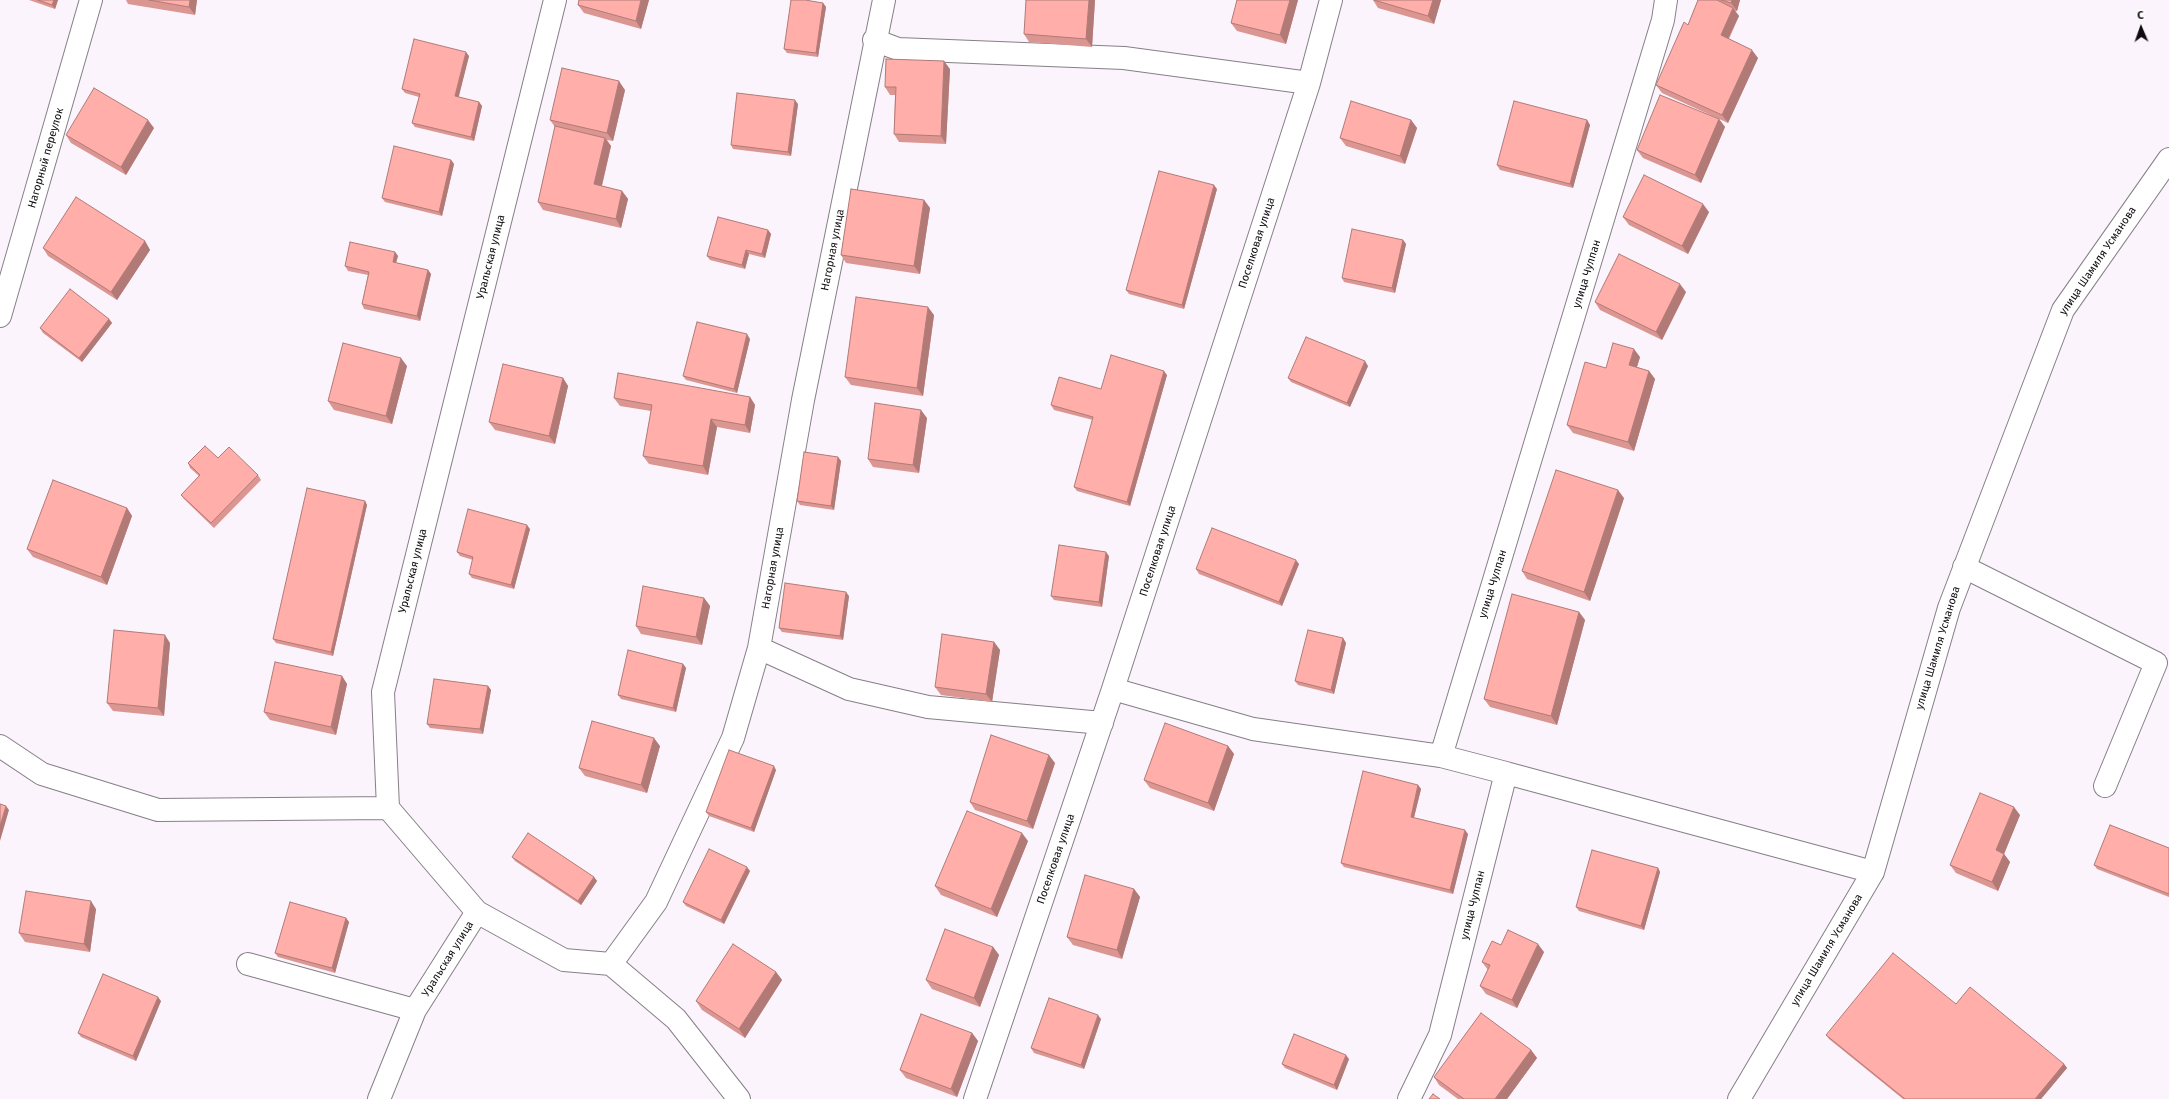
<!DOCTYPE html>
<html>
<head>
<meta charset="utf-8">
<style>
	body { margin:0 }
	#map { position:relative; width:2169px; height:1099px; overflow:hidden; background:#fcf4fc; font-family:"Fira Sans",sans-serif }
	canvas { display:block }
	.north { position:absolute; left:2121px; top:8px; width:40px; height:40px; -webkit-text-stroke:3px #fff; paint-order:stroke; rotate:358deg; font-size:11px; font-weight:700; line-height:16px; text-align:center; color:#0f0c0f }
	.north::after { content:''; display:block; margin:auto; width:14px; height:18px; background:#0f0c0f; clip-path:polygon(50% 0,100% 100%,50% 72%,0 100%) }
</style>
</head>
<body>
<div id="map">
<canvas width="2169" height="1099"></canvas>
<div class="north">С</div>
</div>
<script>
const context = document.querySelector('canvas').getContext('2d');
context.lineJoin = 'round';
const shape = rows => new Path2D(rows.map(r => 'M' + r).join(''));
function strokePath(path, color, width, dash) { context.strokeStyle = color; context.lineWidth = width; context.lineCap = dash ? 'butt' : 'round'; context.setLineDash(dash || []); context.stroke(path); }
function paint(path, color) { context.fillStyle = color; context.fill(path, 'evenodd'); }
function drawText(font, color, halo, rows, align = 'center') {
  context.font = font + ' "Fira Sans",sans-serif'; context.lineWidth = 3; context.setLineDash([]); context.textBaseline = 'middle'; context.strokeStyle = halo; context.fillStyle = color; for (const [text, x, y, turn = 0] of rows) {
    context.save(); context.translate(x, y); context.rotate((+turn || 0) * Math.PI / 180); context.textAlign = isNaN(turn) ? turn : align; if (halo) context.strokeText(text, 0, 0); context.fillText(text, 0, 0); context.restore();
  }
}
const minor = shape([
	[874,40,898,49,1124,58,1309,83],
	[0,316,91,0],
	[1964,567,2156,663,2105,786],
	[759,648,849,689,928,707,1102,723],
	[1113,689,1253,729,1441,756],
	[0,746,42,774,158,810,388,808],
	[1506,773,1873,872],
	[477,912,564,960,611,964,656,902,733,738,759,648,803,400,884,0],
	[248,964,415,1010],
	[611,964,676,1019,739,1099],
	[379,1099,415,1010,477,912,388,808,383,692,555,0],
	[975,1099,1113,689,1309,83,1331,0],
	[1409,1099,1440,1035,1506,773,1441,756,1663,20,1666,0],
	[1739,1099,1873,872,1949,608,2063,310,2169,159]
]);
const wall = shape([
	[29,0,58,0,55,9],
	[126,0,197,0,195,15,128,4],
	[579,0,649,0,641,29,584,13,578,5],
	[1095,0,1092,47,1029,42,1024,34],
	[1298,0,1286,44,1237,31,1231,23],
	[1373,0,1441,0,1434,24,1378,8],
	[1698,0,1740,0,1737,11,1735,11,1739,16,1729,39,1758,58,1728,123,1662,93,1656,85,1688,25],
	[823,3,826,7,818,57,787,53,784,49],
	[469,56,458,97,479,102,482,106,474,141,415,127,412,123,419,97,405,93,402,89],
	[950,69,946,144,899,142,894,134,895,95,890,95,885,87],
	[625,90,613,141,607,140,611,146,602,186,622,191,628,199,621,228,543,210,538,202,555,127,550,120],
	[798,104,791,156,733,149,731,145],
	[1719,119,1725,127,1701,183,1643,158,1637,150],
	[1411,120,1417,128,1405,164,1346,146,1340,138],
	[1587,120,1590,125,1573,188,1500,170,1497,165],
	[154,128,126,175,71,143,66,135],
	[451,160,454,164,442,216,385,202,382,198],
	[1217,189,1184,309,1129,294,1126,290],
	[924,200,930,208,920,274,846,263,841,255],
	[1709,212,1688,254,1629,225,1623,217],
	[768,230,771,234,765,258,749,254,745,269,710,260,707,256],
	[1403,240,1406,244,1395,293,1344,282,1342,278],
	[145,241,150,250,117,300,48,256,43,248],
	[395,252,398,256,396,263,428,270,431,274,420,321,364,309,362,304,368,275,348,271,345,266],
	[1686,292,1662,340,1600,310,1595,302],
	[934,315,923,396,851,385,845,377],
	[109,319,112,323,82,362,43,333,40,328],
	[750,339,737,393,686,380,683,376],
	[1640,357,1637,367,1649,371,1655,379,1634,451,1573,433,1567,425,1606,368],
	[407,366,392,424,334,410,328,401],
	[1368,366,1350,407,1291,382,1288,378],
	[1167,375,1130,506,1077,491,1074,487,1093,420,1054,410,1051,405,1101,389],
	[563,378,568,386,555,444,495,430,489,422],
	[750,397,755,405,750,433,717,427,708,475,649,464,643,456,651,411,620,406,614,398],
	[927,418,919,473,873,467,868,459],
	[838,457,841,461,834,510,800,505,797,501],
	[218,458,258,475,261,480,214,528,184,499,181,495,199,476,190,468,188,463],
	[1624,498,1590,601,1527,579,1522,571],
	[365,501,367,505,333,656,276,643,273,639],
	[127,508,132,516,107,585,33,557,27,549],
	[530,529,514,589,472,578,469,574,473,560,460,556,457,552],
	[1109,556,1102,607,1054,600,1051,596],
	[1299,564,1282,606,1199,574,1196,569],
	[849,596,843,640,782,632,779,628],
	[704,598,710,606,702,645,641,634,636,626],
	[1579,612,1585,620,1557,725,1490,707,1484,699],
	[1343,638,1346,643,1334,694,1298,685,1295,681],
	[994,642,1000,650,992,702,941,695,935,687],
	[170,643,164,716,113,711,107,703],
	[683,664,686,668,676,712,621,699,618,695],
	[342,676,347,684,336,735,270,720,264,712],
	[488,686,491,690,483,734,430,728,427,724],
	[660,746,647,793,585,776,579,768],
	[1228,746,1234,754,1214,811,1150,788,1144,780],
	[1055,763,1033,829,975,810,970,802],
	[776,770,754,832,709,816,706,812],
	[1418,785,1421,789,1414,818,1468,834,1453,894,1344,867,1341,863],
	[2020,815,2004,854,2010,862,1998,891,1956,873,1950,865],
	[1028,841,997,917,941,895,935,886],
	[2169,848,2169,897,2097,869,2094,865],
	[512,857,594,877,597,881,581,905,515,861],
	[1658,868,1660,872,1644,930,1579,911,1576,907],
	[750,871,724,924,686,906,683,902],
	[1134,889,1140,897,1122,959,1073,945,1067,937],
	[96,909,90,952,25,942,19,933],
	[346,918,349,922,335,973,278,957,275,953],
	[1501,945,1544,952,1517,1008,1486,994,1480,986,1488,970,1482,962],
	[993,947,999,955,980,1007,932,989,926,980],
	[776,972,782,980,745,1038,702,1010,696,1001],
	[161,1001,136,1061,81,1037,78,1033],
	[1956,1004,2064,1064,2067,1068,2041,1099,1903,1099,1829,1039,1826,1035],
	[1101,1019,1084,1069,1034,1053,1031,1048],
	[972,1033,978,1041,957,1097,906,1078,900,1070],
	[1531,1050,1537,1058,1507,1099,1458,1099,1439,1085,1434,1077],
	[1349,1059,1337,1090,1285,1068,1282,1064]
]);
const shadedWall = shape([
	[54,0,58,0,55,9,52,5],
	[190,0,197,0,195,15,189,7],
	[641,0,649,0,641,29,636,21],
	[1089,0,1095,0,1092,47,1086,39],
	[1290,0,1298,0,1286,44,1280,35],
	[1433,0,1441,0,1434,24,1428,16],
	[1732,0,1740,0,1737,11,1731,3],
	[823,3,826,7,818,57,816,53],
	[1733,8,1739,16,1726,43,1721,35],
	[1752,50,1758,58,1728,123,1722,115],
	[466,52,469,56,458,100,455,96],
	[944,61,950,69,946,144,941,136],
	[619,81,625,90,613,141,607,133],
	[795,100,798,104,791,156,788,152],
	[479,102,482,106,474,141,471,137],
	[1719,119,1725,127,1701,183,1695,175],
	[148,120,154,128,126,175,121,167],
	[1411,120,1417,128,1405,164,1400,156],
	[1587,120,1590,125,1573,188,1570,184],
	[605,138,611,146,600,193,594,184],
	[451,160,454,164,442,216,439,212],
	[1214,185,1217,189,1184,309,1182,305],
	[622,191,628,199,621,228,616,219],
	[924,200,930,208,920,274,914,266],
	[1703,204,1709,212,1688,254,1682,246],
	[768,230,771,234,765,258,762,254],
	[1403,240,1406,244,1395,293,1392,288],
	[145,241,150,250,117,300,111,292],
	[746,250,749,254,745,269,742,265],
	[395,252,398,256,395,266,393,262],
	[428,270,431,274,420,321,417,316],
	[1680,284,1686,292,1662,340,1656,332],
	[928,307,934,315,923,396,917,388],
	[109,319,112,323,82,362,79,358],
	[747,334,750,339,737,393,734,389],
	[1634,349,1640,357,1635,373,1629,365],
	[401,358,407,366,392,424,386,416],
	[1365,361,1368,366,1350,407,1347,403],
	[1164,371,1167,375,1130,506,1127,502],
	[1649,371,1655,379,1634,451,1628,442],
	[563,378,568,386,555,444,549,436],
	[750,397,755,405,750,433,745,425],
	[921,410,927,418,919,473,913,465],
	[711,419,717,427,708,475,703,466],
	[838,457,841,461,834,510,831,506],
	[1618,490,1624,498,1590,601,1584,592],
	[365,501,367,505,333,656,331,652],
	[127,508,132,516,107,585,101,577],
	[527,525,530,529,514,589,511,585],
	[1106,552,1109,556,1102,607,1099,602],
	[1296,560,1299,564,1282,606,1279,602],
	[846,592,849,596,843,640,840,636],
	[704,598,710,606,702,645,696,637],
	[1579,612,1585,620,1557,725,1551,716],
	[165,635,170,643,164,716,158,708],
	[1343,638,1346,643,1334,694,1331,690],
	[994,642,1000,650,992,702,986,694],
	[683,664,686,668,676,712,673,708],
	[342,676,347,684,336,735,331,727],
	[488,686,491,690,483,734,480,729],
	[654,738,660,746,647,793,641,785],
	[1228,746,1234,754,1214,811,1208,803],
	[1049,755,1055,763,1033,829,1027,821],
	[774,766,776,770,754,832,751,828],
	[1418,785,1421,789,1413,821,1411,817],
	[6,806,9,810,0,841,0,826],
	[2014,807,2020,815,2002,859,1996,850],
	[1465,830,1468,834,1453,894,1450,890],
	[1022,833,1028,841,997,917,991,909],
	[2004,854,2010,862,1998,891,1992,882],
	[747,867,750,871,724,924,721,920],
	[1658,868,1660,872,1644,930,1641,926],
	[594,877,597,881,581,905,578,901],
	[1134,889,1140,897,1122,959,1117,950],
	[91,901,96,909,90,952,84,944],
	[346,918,349,922,335,973,332,968],
	[1538,944,1544,952,1517,1008,1512,1000],
	[993,947,999,955,980,1007,974,998],
	[776,972,782,980,745,1038,739,1029],
	[158,997,161,1001,136,1061,133,1056],
	[1098,1015,1101,1019,1084,1069,1081,1065],
	[972,1033,978,1041,957,1097,951,1089],
	[1531,1050,1537,1058,1507,1099,1495,1099],
	[1346,1055,1349,1059,1337,1090,1334,1085],
	[2064,1064,2067,1068,2041,1099,2035,1099]
]);
const building = shape([
	[38,0,54,0,52,5,38,0],
	[149,0,190,0,189,7,149,0],
	[579,0,641,0,636,21,578,5,579,0],
	[791,0,805,0,823,3,816,53,784,49,791,0],
	[1026,0,1089,0,1086,39,1024,34,1026,0],
	[1237,0,1290,0,1280,35,1231,23,1237,0],
	[1374,0,1433,0,1428,16,1374,0],
	[1698,0,1717,0,1733,8,1721,35,1752,50,1722,115,1656,85,1684,22,1688,25,1698,0],
	[1721,0,1732,0,1731,3,1721,0],
	[414,39,466,52,455,96,479,102,471,137,412,123,420,94,402,89,414,39],
	[886,59,944,61,941,136,894,134,896,87,885,87,886,59],
	[562,68,619,81,607,133,550,120,562,68],
	[94,88,148,120,121,167,66,135,94,88],
	[737,93,795,100,788,152,731,145,737,93],
	[1660,95,1719,119,1695,175,1637,150,1660,95],
	[1351,101,1411,120,1400,156,1340,138,1351,101],
	[1514,101,1587,120,1570,184,1497,165,1514,101],
	[555,126,605,138,594,184,622,191,616,219,538,202,555,126],
	[394,146,451,160,439,212,382,198,394,146],
	[1159,171,1214,185,1182,305,1126,290,1159,171],
	[1644,175,1703,204,1682,246,1623,217,1644,175],
	[851,189,924,200,914,266,841,255,851,189],
	[76,197,145,241,111,292,43,248,76,197],
	[718,217,768,230,762,254,746,250,742,265,707,256,718,217],
	[1352,229,1403,240,1392,288,1342,278,1352,229],
	[350,242,395,252,393,262,428,270,417,316,362,304,369,272,345,266,350,242],
	[1619,254,1680,284,1656,332,1595,302,1619,254],
	[70,289,109,319,79,358,40,328,70,289],
	[856,297,928,307,917,388,845,377,856,297],
	[697,322,747,334,734,389,683,376,697,322],
	[1306,337,1365,361,1347,403,1288,378,1306,337],
	[343,343,401,358,386,416,328,401,343,343],
	[1613,343,1634,349,1629,365,1649,371,1628,442,1567,425,1585,362,1606,368,1613,343],
	[1111,355,1164,371,1127,502,1074,487,1093,417,1051,405,1059,377,1101,389,1111,355],
	[503,364,563,378,549,436,489,422,503,364],
	[618,373,750,397,745,425,711,419,703,466,643,456,652,405,614,398,618,373],
	[875,403,921,410,913,465,868,459,875,403],
	[205,446,218,458,229,447,258,475,211,523,181,495,200,475,188,463,205,446],
	[804,452,838,457,831,506,797,501,804,452],
	[1556,470,1618,490,1584,592,1522,571,1556,470],
	[53,480,127,508,101,577,27,549,53,480],
	[307,488,365,501,331,652,273,639,307,488],
	[468,509,527,525,511,585,469,574,473,557,457,552,468,509],
	[1212,528,1296,560,1279,602,1196,569,1212,528],
	[1059,545,1106,552,1099,602,1051,596,1059,545],
	[785,583,846,592,840,636,779,628,785,583],
	[643,586,704,598,696,637,636,626,643,586],
	[1512,594,1579,612,1551,716,1484,699,1512,594],
	[114,630,165,635,158,708,107,703,114,630],
	[1308,630,1343,638,1331,690,1295,681,1308,630],
	[942,634,994,642,986,694,935,687,942,634],
	[628,650,683,664,673,708,618,695,628,650],
	[275,662,342,676,331,727,264,712,275,662],
	[434,679,488,686,480,729,427,724,434,679],
	[592,721,654,738,641,785,579,768,592,721],
	[1165,723,1228,746,1208,803,1144,780,1165,723],
	[991,735,1049,755,1027,821,970,802,991,735],
	[729,750,774,766,751,828,706,812,729,750],
	[1363,771,1418,785,1411,817,1465,830,1450,890,1341,863,1363,771],
	[1980,793,2014,807,1996,850,2004,854,1992,882,1950,865,1980,793],
	[0,804,6,806,0,826,0,804],
	[967,811,1022,833,991,909,935,886,967,811],
	[2110,825,2169,848,2169,894,2094,865,2110,825],
	[528,833,594,877,578,901,512,857,528,833],
	[709,849,747,867,721,920,683,902,709,849],
	[1592,850,1658,868,1641,926,1576,907,1592,850],
	[1085,875,1134,889,1117,950,1067,937,1085,875],
	[26,891,91,901,84,944,19,933,26,891],
	[290,902,346,918,332,968,275,953,290,902],
	[945,929,993,947,974,998,926,980,945,929],
	[1508,930,1538,944,1512,1000,1480,986,1490,965,1482,962,1492,941,1501,945,1508,930],
	[733,944,776,972,739,1029,696,1001,733,944],
	[1893,953,1956,1004,1970,987,2064,1064,2035,1099,1905,1099,1826,1035,1893,953],
	[103,974,158,997,133,1056,78,1033,103,974],
	[1049,998,1098,1015,1081,1065,1031,1048,1049,998],
	[1481,1013,1531,1050,1495,1099,1464,1099,1434,1077,1481,1013],
	[921,1014,972,1033,951,1089,900,1070,921,1014],
	[1294,1034,1346,1055,1334,1085,1282,1064,1294,1034],
	[1433,1094,1440,1099,1429,1099,1433,1094]
]);
const streetNames = [
	["Нагорный переулок",46,158,-74],
	["Поселковая улица",1257,243,-72],
	["Нагорная улица",833,250,-79],
	["Уральская улица",491,257,-76],
	["улица Шамиля Усманова",2098,261,-56],
	["улица Чулпан",1587,274,-73],
	["Поселковая улица",1158,551,-72],
	["Нагорная улица",773,568,-80],
	["Уральская улица",413,571,-76],
	["улица Чулпан",1493,584,-73],
	["улица Шамиля Усманова",1938,648,-73],
	["Поселковая улица",1056,859,-71],
	["улица Чулпан",1473,905,-76],
	["улица Шамиля Усманова",1827,950,-59],
	["Уральская улица",448,959,-58]
];
strokePath(minor, '#867f87', 24);
strokePath(minor, '#fff', 22);
paint(wall, '#db9692');
paint(shadedWall, '#b27a77');
paint(building, '#ffaeaa');
strokePath(building, '#b27a77', 1);
drawText('11px', '#0f0c0f', '#fff', streetNames);
</script>
</body>
</html>
